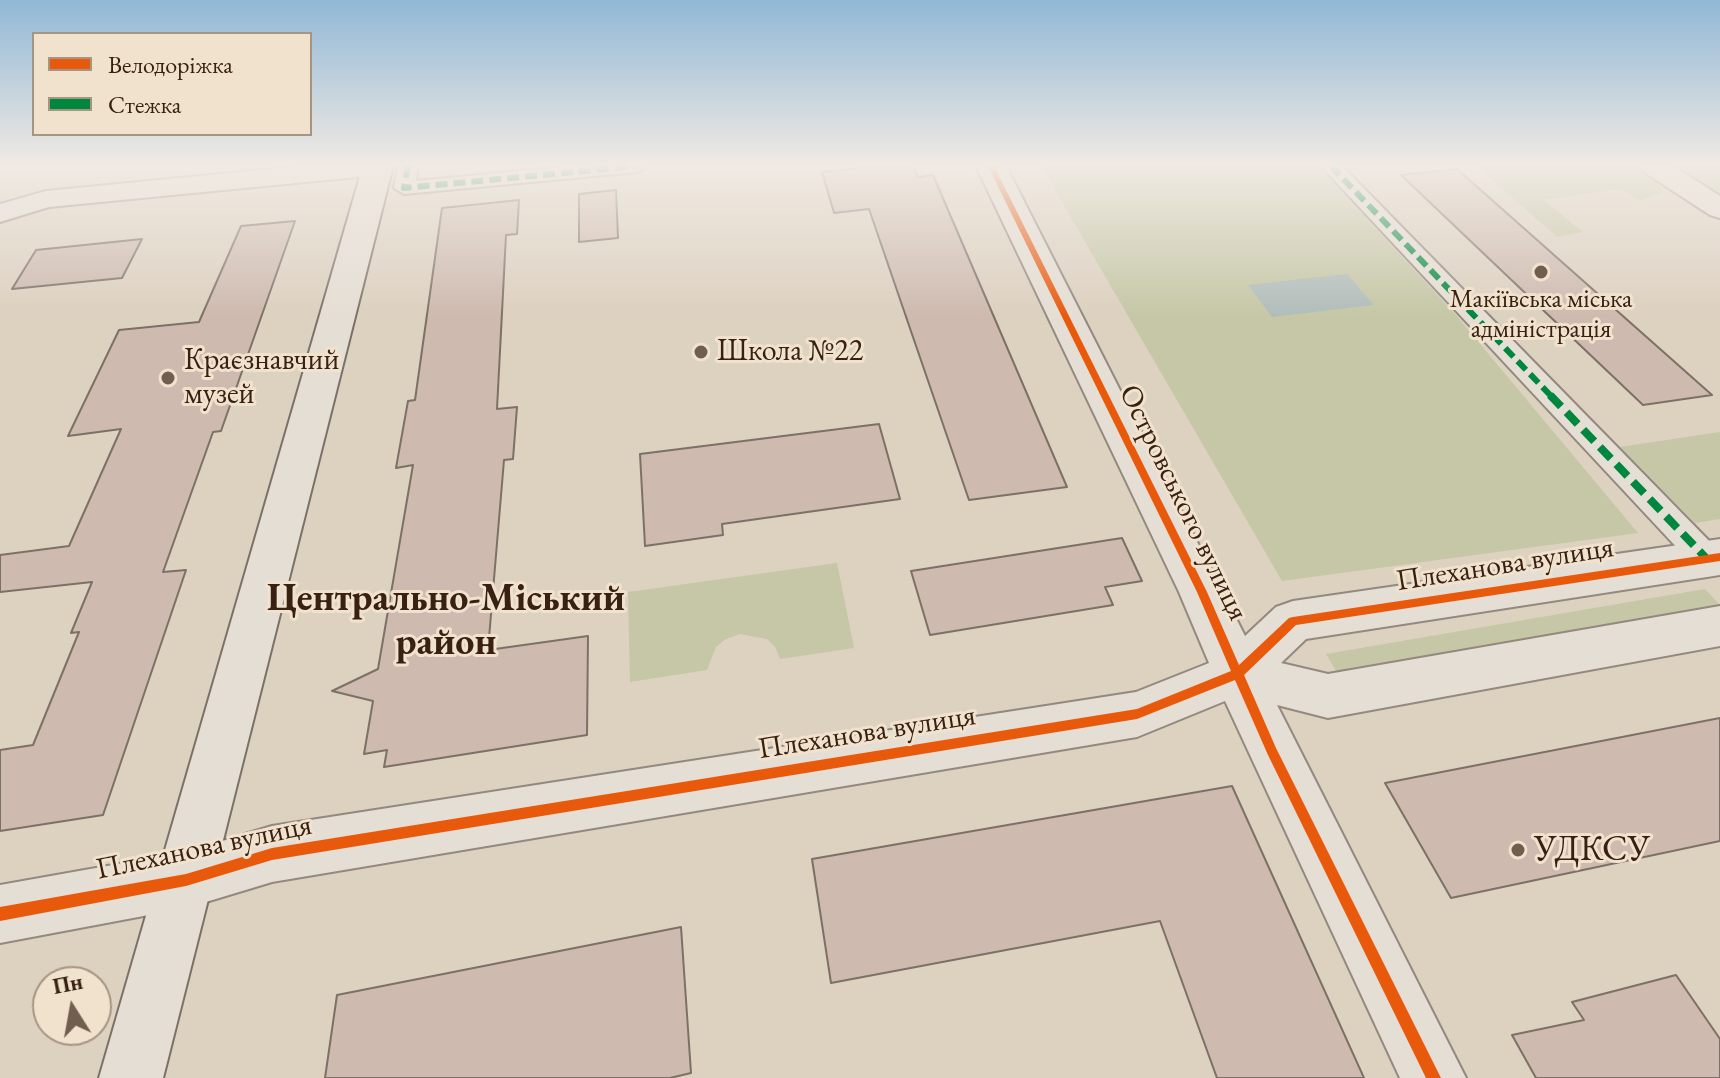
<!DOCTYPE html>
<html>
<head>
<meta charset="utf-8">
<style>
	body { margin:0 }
	#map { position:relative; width:1720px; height:1078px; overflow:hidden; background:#ddd1c0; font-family:"EB Garamond",serif }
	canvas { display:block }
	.legend { position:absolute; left:32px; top:32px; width:280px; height:104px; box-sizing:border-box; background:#f1e2ce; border:2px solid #a79483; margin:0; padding:10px 14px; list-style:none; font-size:24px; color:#382012 }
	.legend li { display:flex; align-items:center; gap:16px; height:40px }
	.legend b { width:40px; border:2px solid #a79483 }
	.north { position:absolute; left:32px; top:966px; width:80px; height:80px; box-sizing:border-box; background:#f1e2ce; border:2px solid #a79483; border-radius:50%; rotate:349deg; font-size:22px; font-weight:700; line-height:32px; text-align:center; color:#382012 }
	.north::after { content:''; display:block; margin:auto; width:28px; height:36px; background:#725e4f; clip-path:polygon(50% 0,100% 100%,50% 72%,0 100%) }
</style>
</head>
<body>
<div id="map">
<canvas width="1720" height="1078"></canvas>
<ul class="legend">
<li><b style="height:10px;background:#e8590c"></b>Велодоріжка</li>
<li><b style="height:10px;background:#00873e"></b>Стежка</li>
</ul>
<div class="north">Пн</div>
</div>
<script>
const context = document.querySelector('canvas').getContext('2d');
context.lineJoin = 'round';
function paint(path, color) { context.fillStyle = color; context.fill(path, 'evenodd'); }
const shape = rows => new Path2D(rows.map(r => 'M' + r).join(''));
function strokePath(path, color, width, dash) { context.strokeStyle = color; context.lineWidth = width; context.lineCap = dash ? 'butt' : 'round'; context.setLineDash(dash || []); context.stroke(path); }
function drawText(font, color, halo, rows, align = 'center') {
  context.font = font + ' "EB Garamond",serif'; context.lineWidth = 6; context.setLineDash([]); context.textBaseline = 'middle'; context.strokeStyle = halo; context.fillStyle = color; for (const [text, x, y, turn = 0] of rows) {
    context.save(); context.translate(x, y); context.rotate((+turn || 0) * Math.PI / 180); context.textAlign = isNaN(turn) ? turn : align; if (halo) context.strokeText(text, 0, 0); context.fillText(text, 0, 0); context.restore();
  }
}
const green = shape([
	[1041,166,1318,166,1455,314,1638,533,1282,581],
	[1476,166,1642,166,1664,192,1639,201,1622,189,1544,200,1583,232,1557,237],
	[1672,166,1720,166,1720,196],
	[1720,432,1720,519,1695,523,1620,447],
	[837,563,854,648,780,659,775,647,767,639,740,634,726,639,716,647,707,670,630,682,628,592],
	[1705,589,1720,605,1720,618,1343,683,1326,654]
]);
const water = shape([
	[1347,274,1374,305,1272,317,1248,285]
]);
const building = shape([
	[877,166,913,166,918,177,933,175,1067,487,969,500,869,209,834,213,822,172,877,166],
	[1457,169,1712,395,1643,405,1401,175,1457,169],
	[616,190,618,238,579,242,579,194,616,190],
	[519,200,517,234,506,235,497,409,517,407,513,459,504,460,488,650,588,636,587,735,384,767,387,750,364,754,373,701,332,691,378,669,413,465,396,468,408,401,415,400,442,208,519,200],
	[295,221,221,431,213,432,163,572,186,570,103,815,0,831,0,750,33,745,79,632,71,633,92,582,0,592,0,555,69,546,121,429,68,436,119,330,199,322,241,226,295,221],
	[142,239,122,278,12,289,36,250,142,239],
	[879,424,900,499,722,524,723,535,645,546,640,454,879,424],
	[1122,538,1142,581,1105,587,1113,605,930,635,911,571,1122,538],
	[1720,718,1720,841,1451,898,1385,783,1720,718],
	[1232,786,1364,1078,1217,1078,1160,921,831,983,812,859,1232,786],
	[681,927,691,1073,670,1078,325,1078,337,995,681,927],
	[1676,975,1720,1039,1720,1078,1536,1078,1512,1035,1584,1020,1572,1002,1676,975]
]);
const pedestrian = shape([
	[398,166,418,166,416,181,572,166,648,166,638,172,404,194,394,188,398,166],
	[1321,166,1342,166,1717,549,1720,556,1717,567,1706,570,1695,567,1321,166]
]);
const minor = shape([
	[303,166,392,167,388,173,378,175,49,207,0,222,0,204,46,191,303,166],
	[1640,166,1673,166,1720,196,1720,218,1710,215,1644,172,1640,166]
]);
const tertiary = shape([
	[976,166,1006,166,1245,636,1276,607,1293,601,1720,539,1720,575,1306,639,1281,663,1328,674,1720,606,1720,646,1328,718,1277,705,1466,1078,1400,1078,1225,701,1137,737,272,882,186,908,0,943,0,885,186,852,272,826,1136,692,1209,663,1179,592,976,166]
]);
const secondary = shape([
	[363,166,393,166,163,1078,99,1078,363,166]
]);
const quietFar1 = shape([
	[408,166,404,188,638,166],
	[1331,166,1552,397]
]);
const quiet = shape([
	[1550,395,1706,558]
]);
const cycleway = shape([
	[988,166,994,166,1207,592,1239,665,1289,618,1293,617,1720,553,1720,561,1296,625,1244,675,1276,748,1441,1078,1426,1078,1268,755,1235,680,1137,719,272,860,186,886,0,921,0,907,186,874,272,848,1137,709,1231,671,1197,592,988,166]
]);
const markers = [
	[1541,272,8,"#725e4f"],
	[701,352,8,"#725e4f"],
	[168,378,8,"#725e4f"],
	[1518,850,8,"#725e4f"]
];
const farPoinames = [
	["Макіївська міська",1541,300],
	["адміністрація",1541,330]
];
const poiNames = [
	["Школа №22",717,352],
	["Краєзнавчий",184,361],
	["музей",184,395]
];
const streetNames = [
	["Островського вулиця",1183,503,64],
	["Плеханова вулиця",1505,565,-9],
	["Плеханова вулиця",867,733,-9],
	["Плеханова вулиця",204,848,-12]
];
const nearPoinames = [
	["УДКСУ",1534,850]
];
const districtNames = [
	["Центрально-Міський",446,600],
	["район",446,644]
];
paint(green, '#c5c7a6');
paint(water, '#b0bdba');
paint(building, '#cebaaf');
strokePath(building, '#7c7167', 2);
strokePath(pedestrian, '#93897e', 4);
strokePath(minor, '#93897e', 4);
strokePath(tertiary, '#93897e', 4);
strokePath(secondary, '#7c7167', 4);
paint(pedestrian, '#e5ded5');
paint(minor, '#e5ded5');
paint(tertiary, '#e5ded5');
paint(secondary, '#e5ded5');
strokePath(quietFar1, '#00873e', 6, [12, 6]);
strokePath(quiet, '#00873e', 8, [16, 8]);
paint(cycleway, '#e8590c');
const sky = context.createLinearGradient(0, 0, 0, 317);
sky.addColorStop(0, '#91b8d6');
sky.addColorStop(0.52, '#f0eae3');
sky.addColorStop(1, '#f0eae300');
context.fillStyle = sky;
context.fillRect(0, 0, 1720, 317);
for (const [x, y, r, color] of markers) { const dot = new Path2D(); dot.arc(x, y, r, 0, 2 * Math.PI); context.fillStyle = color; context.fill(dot); strokePath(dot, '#f1e2ce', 3); }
drawText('26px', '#382012', '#f1e2ce', farPoinames);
drawText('30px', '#382012', '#f1e2ce', poiNames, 'left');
drawText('30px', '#382012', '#f1e2ce', streetNames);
drawText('36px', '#382012', '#f1e2ce', nearPoinames, 'left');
drawText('bold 38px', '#382012', '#f1e2ce', districtNames);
</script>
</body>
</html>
